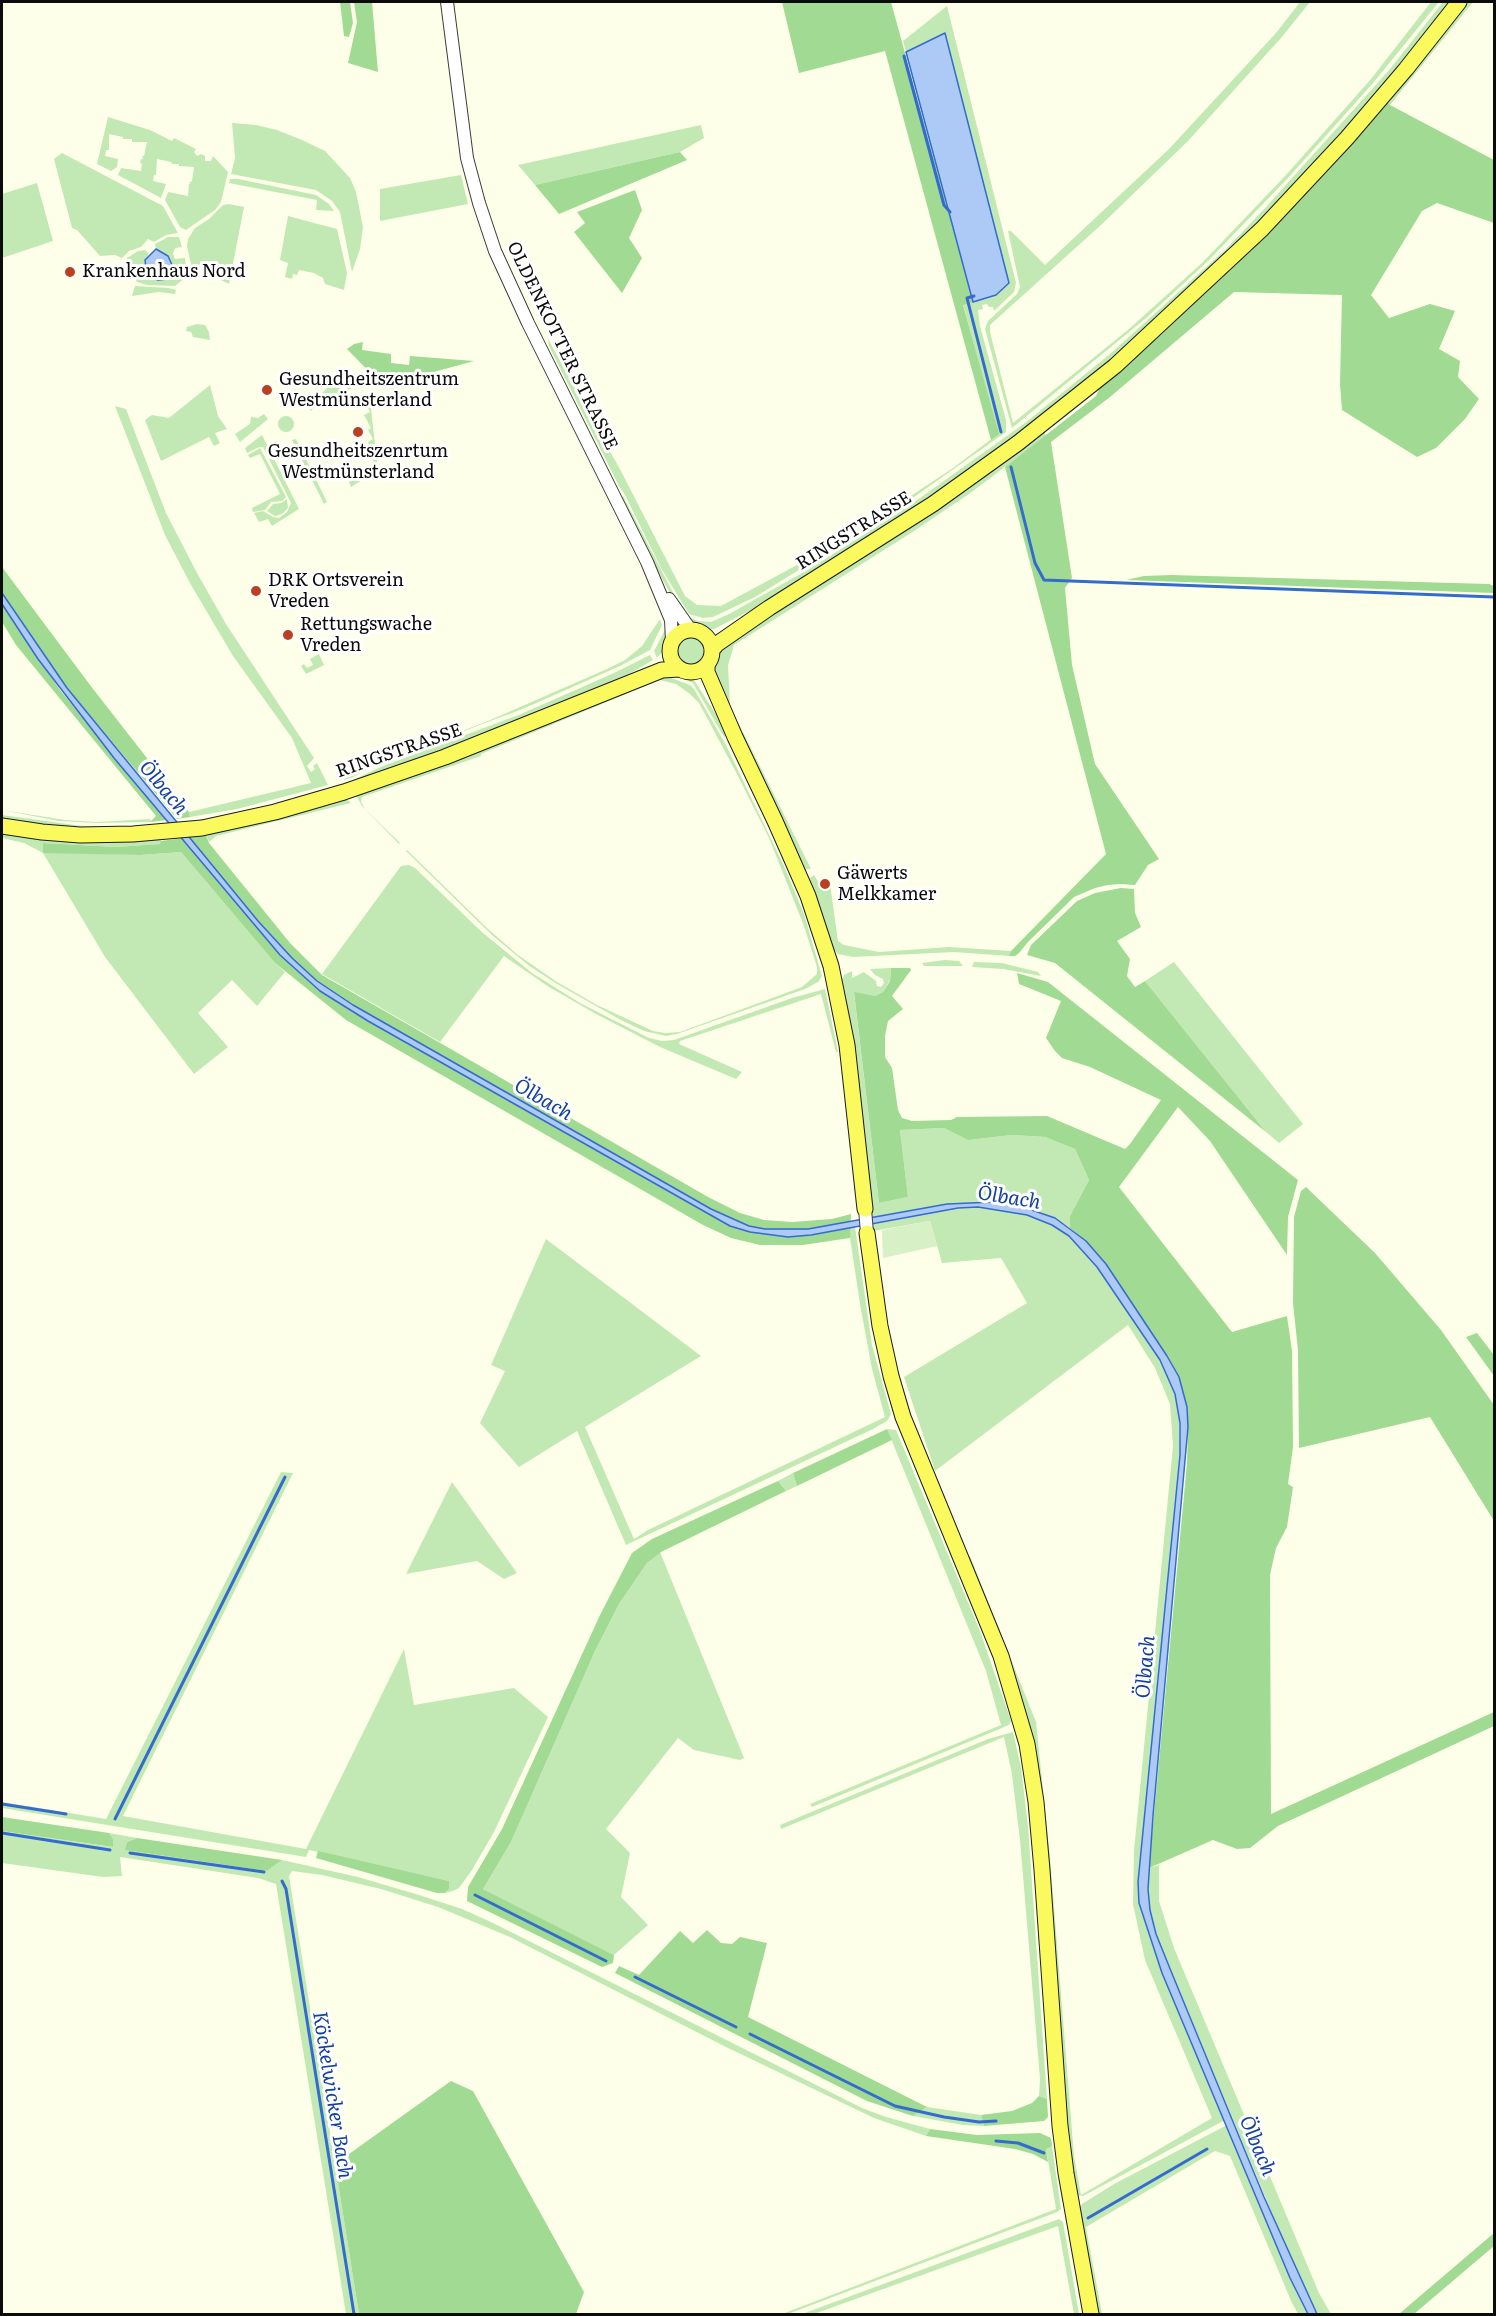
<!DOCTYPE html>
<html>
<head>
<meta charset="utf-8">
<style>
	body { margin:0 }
	#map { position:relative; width:1496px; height:2316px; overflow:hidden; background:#feffe9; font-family:Literata,serif }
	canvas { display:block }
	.frame { position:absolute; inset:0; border:3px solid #0b0b0b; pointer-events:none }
</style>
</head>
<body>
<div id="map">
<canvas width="1496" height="2316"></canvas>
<div class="frame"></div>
</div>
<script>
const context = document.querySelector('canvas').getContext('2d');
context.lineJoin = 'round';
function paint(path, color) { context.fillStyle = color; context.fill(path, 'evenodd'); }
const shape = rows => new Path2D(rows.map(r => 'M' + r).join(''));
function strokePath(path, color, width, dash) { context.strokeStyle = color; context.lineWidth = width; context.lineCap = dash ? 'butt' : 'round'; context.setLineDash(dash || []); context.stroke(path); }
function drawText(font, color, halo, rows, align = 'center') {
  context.font = font + ' Literata,serif'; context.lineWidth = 6; context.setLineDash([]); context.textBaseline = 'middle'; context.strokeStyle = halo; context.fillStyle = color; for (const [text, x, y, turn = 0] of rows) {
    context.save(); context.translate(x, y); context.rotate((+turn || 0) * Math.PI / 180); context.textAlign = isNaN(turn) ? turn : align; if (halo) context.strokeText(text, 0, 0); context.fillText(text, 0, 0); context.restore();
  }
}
const green = shape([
	[1300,2,1310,2,1281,38,1188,141,1101,225,990,325,990,332,1013,423,1129,329,1202,263,1286,175,1371,79,1431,2,1439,2,1374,82,1288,178,1208,261,1145,319,1012,428,985,329,988,321,1017,294,1020,287,1008,231,1011,231,1045,265,1169,149,1276,33],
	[1443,2,1451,2,1412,54,1295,187,1150,329,965,476,787,592,714,629,706,630,693,625,686,616,698,621,711,622,729,614,811,568,913,503,1025,423,1110,354,1226,249,1267,206,1390,69],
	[1465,2,1473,2,1390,105,1386,100],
	[947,6,1016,283,1014,292,994,311,993,307,989,307,987,304,982,305,983,309,978,310,980,326,1006,420,1006,432,890,514,755,597,713,617,703,618,689,614,661,568,625,495,619,486,549,346,548,339,622,473,685,596,697,605,721,606,847,538,953,468,998,434,963,304,996,295,1008,283,945,33,906,52,903,41],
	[108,117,150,130,172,141,174,138,196,149,194,152,197,156,201,154,205,156,205,161,211,161,213,156,228,172,221,202,215,210,186,230,180,227,165,200,168,192,188,196,189,184,191,184,189,183,192,181,194,167,179,166,179,164,172,164,171,162,157,159,156,175,154,175,153,181,166,184,161,198,118,175,121,168,141,171,142,164,140,163,141,159,143,159,142,156,144,156,147,142,132,142,132,139,123,139,123,137,109,134,109,150,106,150,105,156,118,159,117,167,111,171,97,164],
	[232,123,256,125,277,130,302,140,325,151,350,178,356,192,363,227,360,249,352,272,340,212,332,201,316,190,231,174,235,158],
	[701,125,704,138,680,152,535,185,518,165],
	[62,153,163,206,178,233,166,235,154,242,148,239,141,247,129,251,122,258,115,255,100,256,77,230,72,228,54,159],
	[461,175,468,204,380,221,380,189],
	[230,179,238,179,316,195,329,204,334,211,316,210,317,200,239,185,229,183],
	[37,183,53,241,2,258,2,194],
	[229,204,244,207,229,284,217,278,221,273,212,267,200,264,200,273,193,274,187,246,188,239,195,228,209,219,223,205],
	[288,216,337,229,347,273,344,290,325,284,323,278,314,273,299,270,297,275,293,274,292,279,285,277,288,263,280,260],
	[168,237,179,237,182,247,175,248,173,254,175,259,185,258,187,276,175,286,147,285,137,282,127,264,127,258,138,251,145,250,149,254,145,260,145,269,173,267,168,256,156,249,155,244],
	[135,286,169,288,176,290,175,294,159,292,132,296],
	[197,324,205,325,209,332,210,340,193,337,191,332,186,331,187,327],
	[345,369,360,384,315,406,311,411,309,407],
	[210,385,218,416,227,429,215,433,220,443,214,446,209,437,161,461,145,420,152,415,169,418],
	[370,401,378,470,351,487,349,482,376,467,372,458,375,456,368,442,373,439,368,430,371,428,364,415,370,412,365,402],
	[115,406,126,409,166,513,197,573,226,624,314,758,307,766,311,772,315,769,313,766,317,763,328,785,237,809,190,817,189,812,311,783,292,738,233,656,191,585,165,535],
	[264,414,268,419,240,442,235,434,250,424,251,417,258,418],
	'278 424a8 8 0 1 1 16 0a8 8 0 1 1-16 0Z',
	[1043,431,1051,442,1046,436,969,494,914,531,734,645,728,665,730,706,811,869,804,869,801,866,711,667,718,650,914,525],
	[262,435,299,509,272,526,268,519,259,522,254,513,263,511,273,517,279,518,287,512,291,503,263,447,259,447,247,453,245,448],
	[296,439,327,502,324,504,292,440],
	[260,448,286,497,282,501,271,502,265,510,253,512,252,508,280,494,260,454,250,458,248,455],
	[623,496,683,612,681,613,655,566,621,498],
	[287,499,288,508,282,514,275,516,267,511,273,504,281,503],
	[660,619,662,625,650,650,620,666,525,708,384,761,351,778,344,780,339,772,433,742,488,721,607,669,625,660,642,646],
	[666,628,669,635,665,649,657,658,654,651],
	'676 651a15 15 0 1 1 30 0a15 15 0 1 1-30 0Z',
	[319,654,324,665,306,674,301,666,304,664,307,668,313,665,310,659],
	[650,655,653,660,629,674,542,713,355,783,353,780,383,766,521,714,614,673],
	[666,672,674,672,694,680,717,716,726,736,724,737,693,683],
	[660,674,690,685,694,689,726,745,784,866,804,914,822,976,818,982,805,989,677,1034,666,1036,644,1031,621,1020,557,984,528,965,493,936,406,851,407,850,488,929,518,955,557,982,597,1005,653,1031,665,1033,680,1032,802,987,817,974,817,967,804,926,769,838,737,774,699,703,690,694,676,684,660,680,481,754,481,756,362,797,361,802,365,809,400,843,399,844,362,806,357,797,358,793],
	[345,798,351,803,216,836,209,842,206,833],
	[2,810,65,820,97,822,151,819,150,822,97,823,59,821],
	[2,815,82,826,161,826,86,830,2,820],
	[2,831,161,838,161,844,116,847,44,843,43,852,140,855,181,852,275,963,285,972,257,1006,232,980,198,1013,228,1047,194,1074,105,957,43,853,24,843,2,838],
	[409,865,415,868,483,933,532,973,580,1003,649,1038,662,1041,674,1040,792,998,825,989,838,1052,836,1052,821,994,680,1041,679,1044,742,1072,736,1079,660,1047,596,1014,549,987,504,956,440,1042,322,974,401,866],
	[814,875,822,888,830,884,838,941,844,945,879,952,949,947,1011,951,1009,956,954,952,853,957,838,954,834,950,809,879],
	[945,960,959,961,963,966,924,966,922,963],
	[974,962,1002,963,1038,972,1041,976,1003,969,972,967],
	[1174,962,1303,1124,1279,1143,1266,1132,1145,981],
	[891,968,890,980,883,992,875,996,854,993,879,1203,908,1197,900,1130,944,1128,968,1140,1012,1135,1045,1137,1075,1149,1089,1180,1070,1216,1070,1228,1055,1218,1038,1211,1017,1205,994,1202,947,1204,871,1218,841,983,844,975,852,971,852,978,864,972,876,981,877,986,881,987,884,983,883,979,875,975,870,969],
	[978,1207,1027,1215,1052,1225,1069,1236,1084,1250,1097,1267,1160,1360,1175,1394,1179,1412,1180,1455,1144,1818,1139,1903,1162,1973,1225,2120,1083,2196,1077,2195,1066,2131,1043,1818,968,1558,970,1556,1036,1722,1050,1857,1074,2156,1081,2195,1212,2118,1145,1960,1133,1904,1134,1851,1173,1446,1170,1404,1155,1368,1128,1325,935,1471,904,1377,1027,1303,1001,1258,942,1263,930,1221,873,1231,872,1224,958,1208],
	[855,1227,872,1345,891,1414,887,1421,873,1429,626,1545,577,1431,519,1467,480,1423,505,1371,491,1365,546,1239,701,1356,585,1427,634,1539,648,1530,885,1417,872,1369,860,1304,850,1238,850,1228],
	[887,1429,896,1430,980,1631,1011,1721,1009,1725,812,1807,810,1804,1001,1725,986,1671],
	[281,1472,293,1473,123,1816,306,1849,404,1649,414,1705,514,1688,548,1717,494,1832,472,1870,459,1888,453,1891,445,1893,449,1889,449,1881,309,1850,306,1857,2,1808,2,1802,106,1819],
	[793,1473,797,1486,786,1491,778,1481],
	[452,1482,517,1573,504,1579,477,1561,406,1574],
	[660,1552,744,1758,740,1760,694,1750,678,1738,606,1829,630,1853,621,1897,648,1925,614,1955,483,1889,511,1842,595,1651,619,1604,647,1563],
	[1013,1732,1021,1767,1028,1826,1047,2099,1039,2096,1040,2079,1020,1840,1012,1774,1004,1737,781,1829,780,1825,988,1739],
	[2,1831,112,1847,113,1839,109,1833,137,1838,127,1842,126,1850,267,1871,282,1860,358,1877,419,1895,462,1909,493,1923,862,2108,886,2117,930,2129,926,2136,874,2118,724,2046,510,1937,438,1907,381,1889,322,1875,292,1871,289,1876,359,2314,346,2314,276,1884,258,1878,120,1857,122,1876,103,1877,2,1863],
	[1159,1865,1159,1901,1174,1948,1319,2293,1331,2314,1317,2314,1293,2264,1156,1934,1150,1910,1148,1889,1149,1868],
	[927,2107,981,2115,984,2126,963,2125,913,2116],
	[1227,2125,1290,2278,1308,2314,1298,2314,1292,2303,1230,2156,1215,2151,1086,2227,1102,2314,1095,2314,1078,2209,1082,2204,1114,2184],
	[1052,2146,1061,2209,1057,2212,788,2314,782,2314,1056,2209,1046,2148],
	[1059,2219,1063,2222,1079,2314,1074,2314,1058,2226,814,2314,802,2314]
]);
const forest = shape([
	[340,2,350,2,353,23,349,37,344,36],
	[354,2,372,2,378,72,348,63,357,22],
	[782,2,891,2,973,302,963,305,999,434,991,440,885,51,799,73],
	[1386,100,1390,105,1494,160,1494,223,1437,203,1422,211,1371,295,1389,318,1430,304,1455,311,1439,349,1460,361,1458,377,1479,399,1465,419,1436,448,1417,457,1342,410,1340,384,1342,295,1234,292,1110,397,1051,442,1072,578,1065,588,1072,665,1095,764,1159,859,1148,865,1135,885,1120,884,1108,885,1095,888,1074,897,1028,942,1019,953,1015,956,1009,956,1011,951,1106,854,1005,467,1096,396,1100,387,1164,332,1261,239],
	[680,152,687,160,559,214,535,185],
	[635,190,642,210,629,238,642,258,622,293,574,232,585,223,577,212],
	[363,342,362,350,391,354,391,363,409,365,410,356,474,361,383,386,347,349,354,344],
	[2,567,90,685,189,812,190,817,177,819,67,688,2,593],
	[1171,575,1489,584,1494,586,1494,593,1126,580,1144,576],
	[2,604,60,690,167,820,150,822,156,816,16,645,2,622],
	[206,835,209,843,290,943,322,975,708,1197,740,1213,764,1220,792,1222,832,1219,851,1214,850,1238,803,1245,760,1245,731,1238,703,1225,346,1020,275,963,181,852,140,855,43,853,43,843,116,847,160,844,161,841],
	[1121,888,1134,889,1135,913,1141,927,1117,941,1130,959,1127,976,1135,987,1145,981,1266,1132,1055,963,1027,955,1031,945,1077,901,1095,893],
	[891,968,910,968,911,970,892,996,903,1009,888,1021,885,1036,885,1057,892,1068,898,1110,902,1118,912,1121,951,1120,957,1117,1047,1116,1125,1149,1130,1144,1161,1100,1090,1067,1062,1058,1055,1051,1046,1038,1061,1001,1019,984,1017,973,1048,982,1298,1180,1288,1217,1287,1255,1210,1141,1178,1107,1119,1187,1232,1332,1287,1316,1292,1351,1293,1447,1288,1484,1293,1487,1287,1527,1276,1548,1270,1575,1271,1814,1494,1712,1494,1726,1278,1826,1250,1848,1237,1849,1213,1840,1149,1868,1187,1463,1188,1427,1187,1407,1179,1377,1167,1356,1106,1264,1086,1241,1070,1228,1070,1216,1089,1180,1075,1149,1045,1137,1012,1135,968,1140,944,1128,900,1130,908,1197,879,1203,854,992,875,996,883,992,890,981],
	[1306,1187,1375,1253,1441,1330,1494,1405,1494,1521,1430,1417,1299,1448,1298,1350,1293,1303,1294,1217,1301,1191],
	[1477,1333,1494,1355,1494,1376,1466,1337],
	[887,1429,892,1440,797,1486,793,1473],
	[778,1481,786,1491,661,1552,647,1563,619,1604,595,1651,511,1842,483,1889,614,1955,613,1963,602,1967,467,1901,468,1887,502,1829,600,1615,632,1553,652,1539],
	[2,1817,109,1833,113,1839,113,1847,2,1831],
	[137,1838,282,1860,267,1871,125,1850,127,1842],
	[318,1851,449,1881,449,1889,445,1893,437,1893,316,1858],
	[707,1930,721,1943,732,1944,740,1937,767,1943,748,2017,927,2107,913,2116,867,2101,615,1973,619,1966,639,1975,680,1931,693,1943],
	[451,2081,473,2091,584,2292,576,2314,359,2314,335,2164],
	[1039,2096,1047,2099,1048,2117,1044,2121,984,2126,981,2115,1012,2111,1032,2103],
	[930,2129,977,2135,1040,2133,1051,2138,1052,2146,1046,2149,1048,2162,1033,2154,1015,2149,926,2136],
	[1494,2233,1494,2246,1414,2314,1399,2314]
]);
const pitch = shape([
	[930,1221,937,1246,883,1258,882,1230]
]);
const water = shape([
	[945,33,1009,283,996,295,973,302,906,52,945,33],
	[156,249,168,256,173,267,174,274,168,279,158,280,147,276,145,260,156,249],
	[2,593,67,688,258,921,292,958,317,981,353,1005,711,1209,749,1226,765,1229,808,1229,947,1204,994,1202,1017,1205,1055,1218,1086,1241,1106,1264,1167,1356,1179,1377,1187,1407,1188,1427,1153,1816,1148,1889,1150,1910,1156,1934,1173,1976,1264,2197,1317,2314,1308,2314,1290,2278,1162,1973,1139,1903,1138,1882,1180,1455,1180,1423,1175,1394,1160,1360,1097,1267,1069,1236,1052,1225,1027,1215,978,1207,958,1208,811,1235,788,1237,750,1232,730,1226,368,1021,320,991,280,955,114,758,38,659,2,604,2,593]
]);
const stream = shape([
	[904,56,944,205,950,212],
	[974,296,967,298,1001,432],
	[1011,467,1035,563,1044,580,1494,597],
	[2,1804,66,1814],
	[115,1819,285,1477],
	[2,1833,110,1850],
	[130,1853,264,1872],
	[282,1881,286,1889,354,2314],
	[475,1895,606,1961],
	[635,1977,736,2027],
	[750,2034,895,2106,944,2117,979,2122,996,2121],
	[996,2141,1018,2143,1044,2153],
	[1088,2218,1207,2149]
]);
const minor = shape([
	[447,2,467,158,479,203,495,251,528,323,647,562,671,620,672,641],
	[669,599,690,629],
	[865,1209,867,1233]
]);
const major = shape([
	'670 651a21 21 0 1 1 42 0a21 21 0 1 1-42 0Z',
	[712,650,717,644,769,608,933,504,1018,443,1115,366,1262,229,1347,138,1406,69,1459,2],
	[707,665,707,672,735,737,775,821,808,896,831,966,847,1045,865,1209],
	[2,826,42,832,80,835,133,834,202,828,275,812,344,792,445,757,662,670,680,669],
	[867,1233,880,1326,891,1376,903,1417,1001,1656,1027,1744,1036,1802,1042,1870,1060,2126,1066,2173,1091,2314]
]);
const markers = [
	[70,272,6,"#bb4022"],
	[267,390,6,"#bb4022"],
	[358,432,6,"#bb4022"],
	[256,591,6,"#bb4022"],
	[288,635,6,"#bb4022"],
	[825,884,6,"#bb4022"]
];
const poiNames = [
	["Krankenhaus Nord",82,272],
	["Gesundheitszentrum",279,380],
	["Westmünsterland",279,401],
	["Gesundheitszenrtum",358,452,"center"],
	["Westmünsterland",358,473,"center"],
	["DRK Ortsverein",268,581],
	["Vreden",268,602],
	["Rettungswache",300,625],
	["Vreden",300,646],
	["Gäwerts",837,874],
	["Melkkamer",837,895]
];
const streetNames = [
	["OLDENKOTTER STRASSE",562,346,64],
	["RINGSTRASSE",854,531,-32],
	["RINGSTRASSE",399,751,-19]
];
const waterNames = [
	["Ölbach",163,788,50],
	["Ölbach",543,1100,30],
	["Ölbach",1009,1198,9],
	["Ölbach",1146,1667,-85],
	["Köckelwicker Bach",332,2095,81],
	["Ölbach",1257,2146,67]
];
paint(green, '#c2e9b3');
paint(forest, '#a1da92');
paint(pitch, '#d7f0c5');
paint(water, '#adc9f6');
strokePath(water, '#346bce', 1.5);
strokePath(stream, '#346bce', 3);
strokePath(minor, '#3e3e3e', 14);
strokePath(major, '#1c1c1c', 17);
strokePath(minor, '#fff', 12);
strokePath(major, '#fafa5e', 15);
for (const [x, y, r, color] of markers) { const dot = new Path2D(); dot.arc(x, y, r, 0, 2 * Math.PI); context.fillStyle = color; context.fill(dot); strokePath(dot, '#fff', 2); }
drawText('18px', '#0b0b0b', '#fff', poiNames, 'left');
drawText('18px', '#0b0b0b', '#fff', streetNames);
drawText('italic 20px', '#14409d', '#fff', waterNames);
</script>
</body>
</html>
